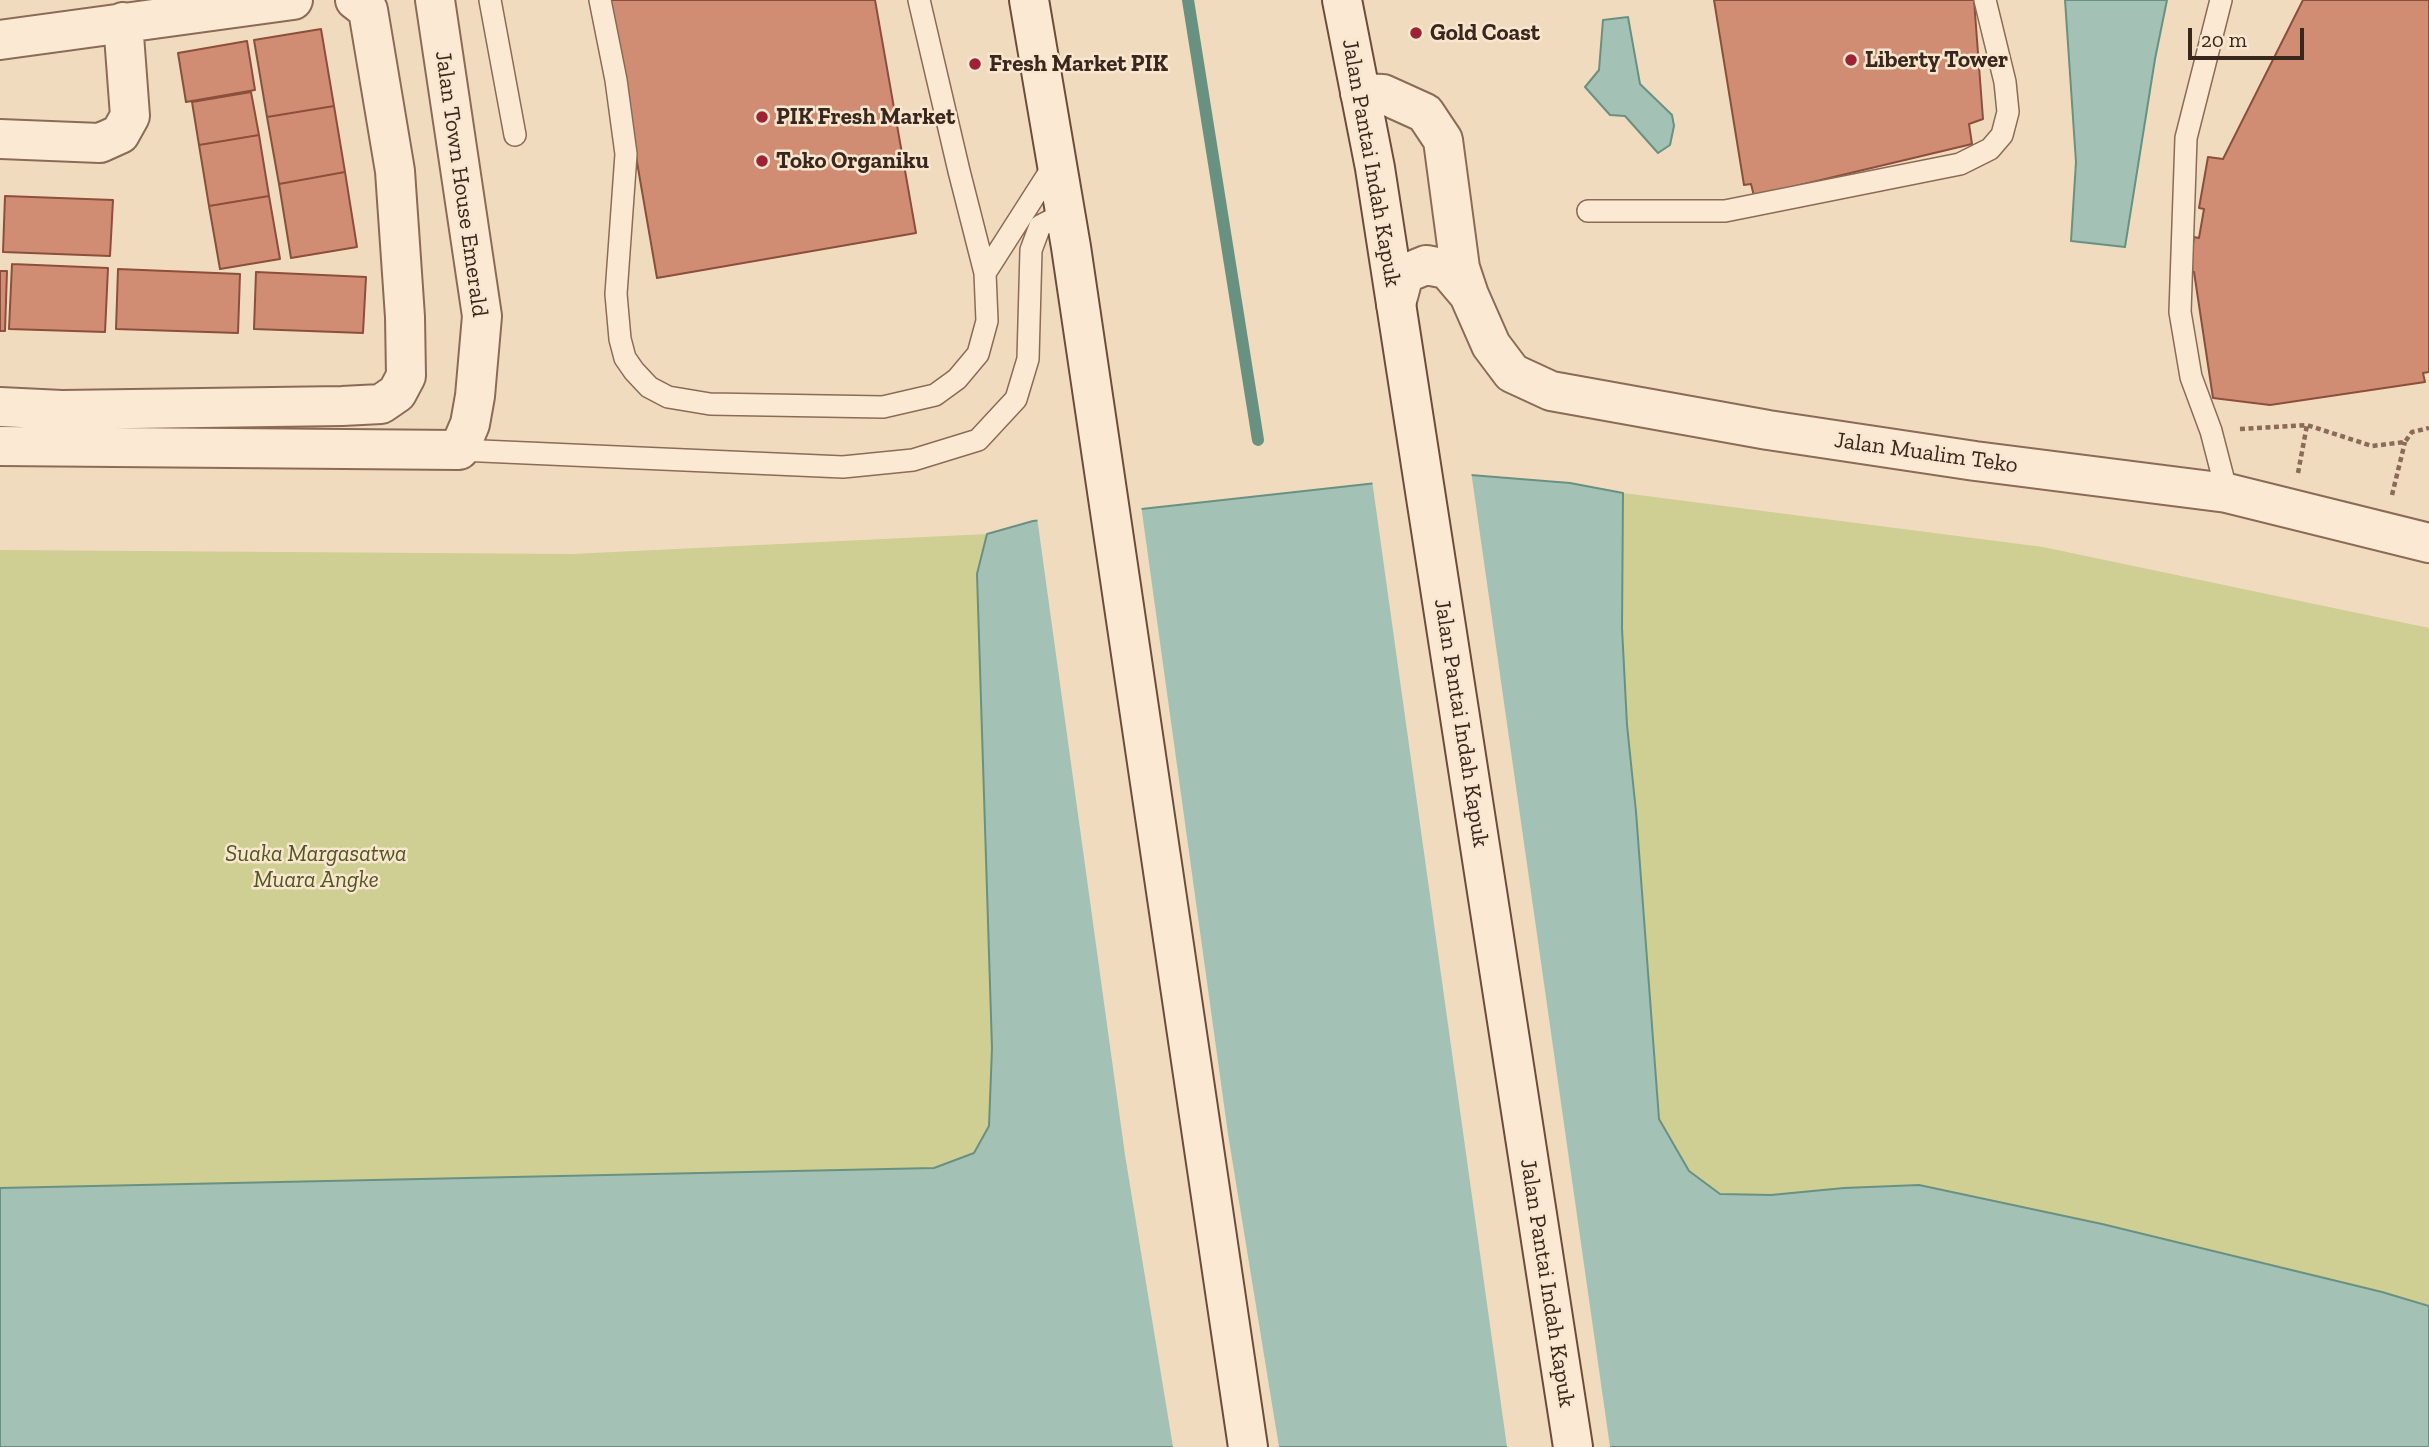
<!DOCTYPE html>
<html>
<head>
<meta charset="utf-8">
<style>
	body { margin:0 }
	#map { position:relative; width:2429px; height:1447px; overflow:hidden; background:#f1dbbf; font-family:"Zilla Slab",serif }
	canvas { display:block }
	.scale { position:absolute; left:2188px; top:28px; width:116px; height:32px; box-sizing:border-box; border:4px solid #39261c; border-top:0; padding-left:9px; font-size:21px; line-height:24px; white-space:nowrap; color:#39261c; -webkit-text-stroke:5px #f8e6cf; paint-order:stroke }
</style>
</head>
<body>
<div id="map">
<canvas width="2429" height="1447"></canvas>
<div class="scale">20 m</div>
</div>
<script>
const context = document.querySelector('canvas').getContext('2d');
context.lineJoin = 'round';
function paint(path, color) { context.fillStyle = color; context.fill(path, 'evenodd'); }
const shape = rows => new Path2D(rows.map(r => 'M' + r).join(''));
function strokePath(path, color, width, dash) { context.strokeStyle = color; context.lineWidth = width; context.lineCap = dash ? 'butt' : 'round'; context.setLineDash(dash || []); context.stroke(path); }
function drawText(font, color, halo, rows, align = 'center') {
  context.font = font + ' "Zilla Slab",serif'; context.lineWidth = 5; context.setLineDash([]); context.textBaseline = 'middle'; context.strokeStyle = halo; context.fillStyle = color; for (const [text, x, y, turn = 0] of rows) {
    context.save(); context.translate(x, y); context.rotate((+turn || 0) * Math.PI / 180); context.textAlign = isNaN(turn) ? turn : align; if (halo) context.strokeText(text, 0, 0); context.fillText(text, 0, 0); context.restore();
  }
}
const green = shape([
	[1623,493,2043,547,2429,628,2429,1306,2382,1292,2102,1224,1919,1185,1844,1188,1771,1195,1720,1194,1689,1171,1659,1119,1636,812,1627,725,1622,628],
	[987,534,977,574,992,1048,989,1126,974,1153,934,1168,0,1188,0,550,572,554]
]);
const water = shape([
	[2065,0,2167,0,2155,59,2125,247,2071,241,2076,162,2065,0],
	[1628,17,1640,84,1672,115,1674,126,1670,145,1658,153,1625,116,1610,115,1585,87,1599,70,1603,20,1628,17],
	[1458,474,1570,483,1623,493,1622,628,1627,725,1636,812,1659,1119,1689,1171,1720,1194,1771,1195,1844,1188,1919,1185,2102,1224,2382,1292,2429,1306,2429,1447,0,1447,0,1188,934,1168,974,1153,989,1126,992,1048,977,574,987,534,1033,521,1458,474]
]);
const pier = shape([
	[1458,470,1471,471,1610,1447,1507,1447,1372,480],
	[1141,505,1228,1134,1279,1447,1173,1447,1125,1155,1037,517]
]);
const stream = shape([
	[1188,0,1258,440]
]);
const building = shape([
	[609,0,875,0,916,233,657,278,609,0],
	[1714,0,1974,0,1983,119,1969,124,1972,144,1754,196,1751,184,1744,185,1714,0],
	[2303,0,2429,0,2429,372,2423,373,2425,382,2270,405,2213,398,2194,272,2189,271,2194,237,2199,238,2204,209,2199,208,2208,157,2223,159,2303,0],
	[321,29,334,106,267,117,254,40,321,29],
	[247,41,255,90,186,102,178,53,247,41],
	[251,92,259,135,199,145,192,102,251,92],
	[334,106,345,172,279,184,267,117,334,106],
	[259,135,269,196,209,206,199,145,259,135],
	[345,172,357,247,291,258,279,184,345,172],
	[5,196,113,200,110,256,3,252,5,196],
	[269,196,280,259,220,269,209,206,269,196],
	[12,264,108,268,105,332,9,329,12,264],
	[118,269,240,274,238,333,116,329,118,269],
	[0,271,7,271,5,331,0,331,0,271],
	[256,272,366,277,363,333,254,329,256,272]
]);
const path = shape([
	[2240,429,2307,425,2372,446,2405,442,2412,432,2429,428],
	[2298,473,2307,425],
	[2392,495,2405,442]
]);
const lane = shape([
	[490,0,515,135],
	[600,0,616,80,626,154,616,294,620,339,625,358,634,371,649,387,668,397,710,404,883,407,935,395,957,379,978,354,987,321,985,273,959,171,919,0],
	[2221,0,2186,138,2180,312,2191,377,2211,431,2227,493],
	[1588,211,1725,211,1960,164,1990,149,2002,135,2008,112,2005,82,1985,0],
	[985,273,1056,162],
	[459,450,843,467,913,460,978,440,1016,399,1028,359,1031,250,1040,226,1065,213]
]);
const street = shape([
	[0,40,293,0],
	[1360,93,1383,94,1425,113,1443,140,1460,268,1469,295,1491,345,1512,373,1551,391,1768,430,1975,461,2227,493,2429,543],
	[0,139,100,143,120,134,130,116,123,22],
	[1396,304,1404,274,1426,265,1447,269,1469,295],
	[0,407,62,410,342,406,381,404,397,393,406,376,405,317,395,171,368,10,355,0],
	[0,446,459,450,470,424,475,396,482,316,435,0]
]);
const secondary = shape([
	[1029,0,1071,247,1248,1447],
	[1342,0,1375,168,1573,1447]
]);
const markers = [
	[1416,33,7,"#9e2235"],
	[1851,60,7,"#9e2235"],
	[975,64,7,"#9e2235"],
	[762,117,7,"#9e2235"],
	[762,161,7,"#9e2235"]
];
const poiNames = [
	["Gold Coast",1430,33],
	["Liberty Tower",1865,60],
	["Fresh Market PIK",989,64],
	["PIK Fresh Market",776,117],
	["Toko Organiku",776,161]
];
const streetNames = [
	["Jalan Pantai Indah Kapuk",1371,163,80],
	["Jalan Town House Emerald",461,184,82],
	["Jalan Mualim Teko",1926,453,8],
	["Jalan Pantai Indah Kapuk",1461,723,81],
	["Jalan Pantai Indah Kapuk",1547,1283,81]
];
const parkNames = [
	["Suaka Margasatwa",316,854],
	["Muara Angke",316,880]
];
paint(green, '#cfce93');
paint(water, '#a3c2b5');
strokePath(water, '#699181', 2);
paint(pier, '#f1dbbf');
strokePath(stream, '#699181', 12);
paint(building, '#d18d73');
strokePath(building, '#8b4f3b', 2);
strokePath(lane, '#8b6b56', 24);
strokePath(street, '#8b6b56', 42);
strokePath(secondary, '#6c4c3a', 42);
strokePath(path, '#8b6b56', 4.5, [5, 3.5]);
strokePath(lane, '#fbe9d3', 21);
strokePath(street, '#fbe9d3', 38);
strokePath(secondary, '#fbe9d3', 38);
for (const [x, y, r, color] of markers) { const dot = new Path2D(); dot.arc(x, y, r, 0, 2 * Math.PI); context.fillStyle = color; context.fill(dot); strokePath(dot, '#f8e6cf', 2.5); }
drawText('bold 23px', '#39261c', '#f8e6cf', poiNames, 'left');
drawText('23px', '#39261c', '#f8e6cf', streetNames);
drawText('italic 23px', '#515721', '#f8e6cf', parkNames);
</script>
</body>
</html>
